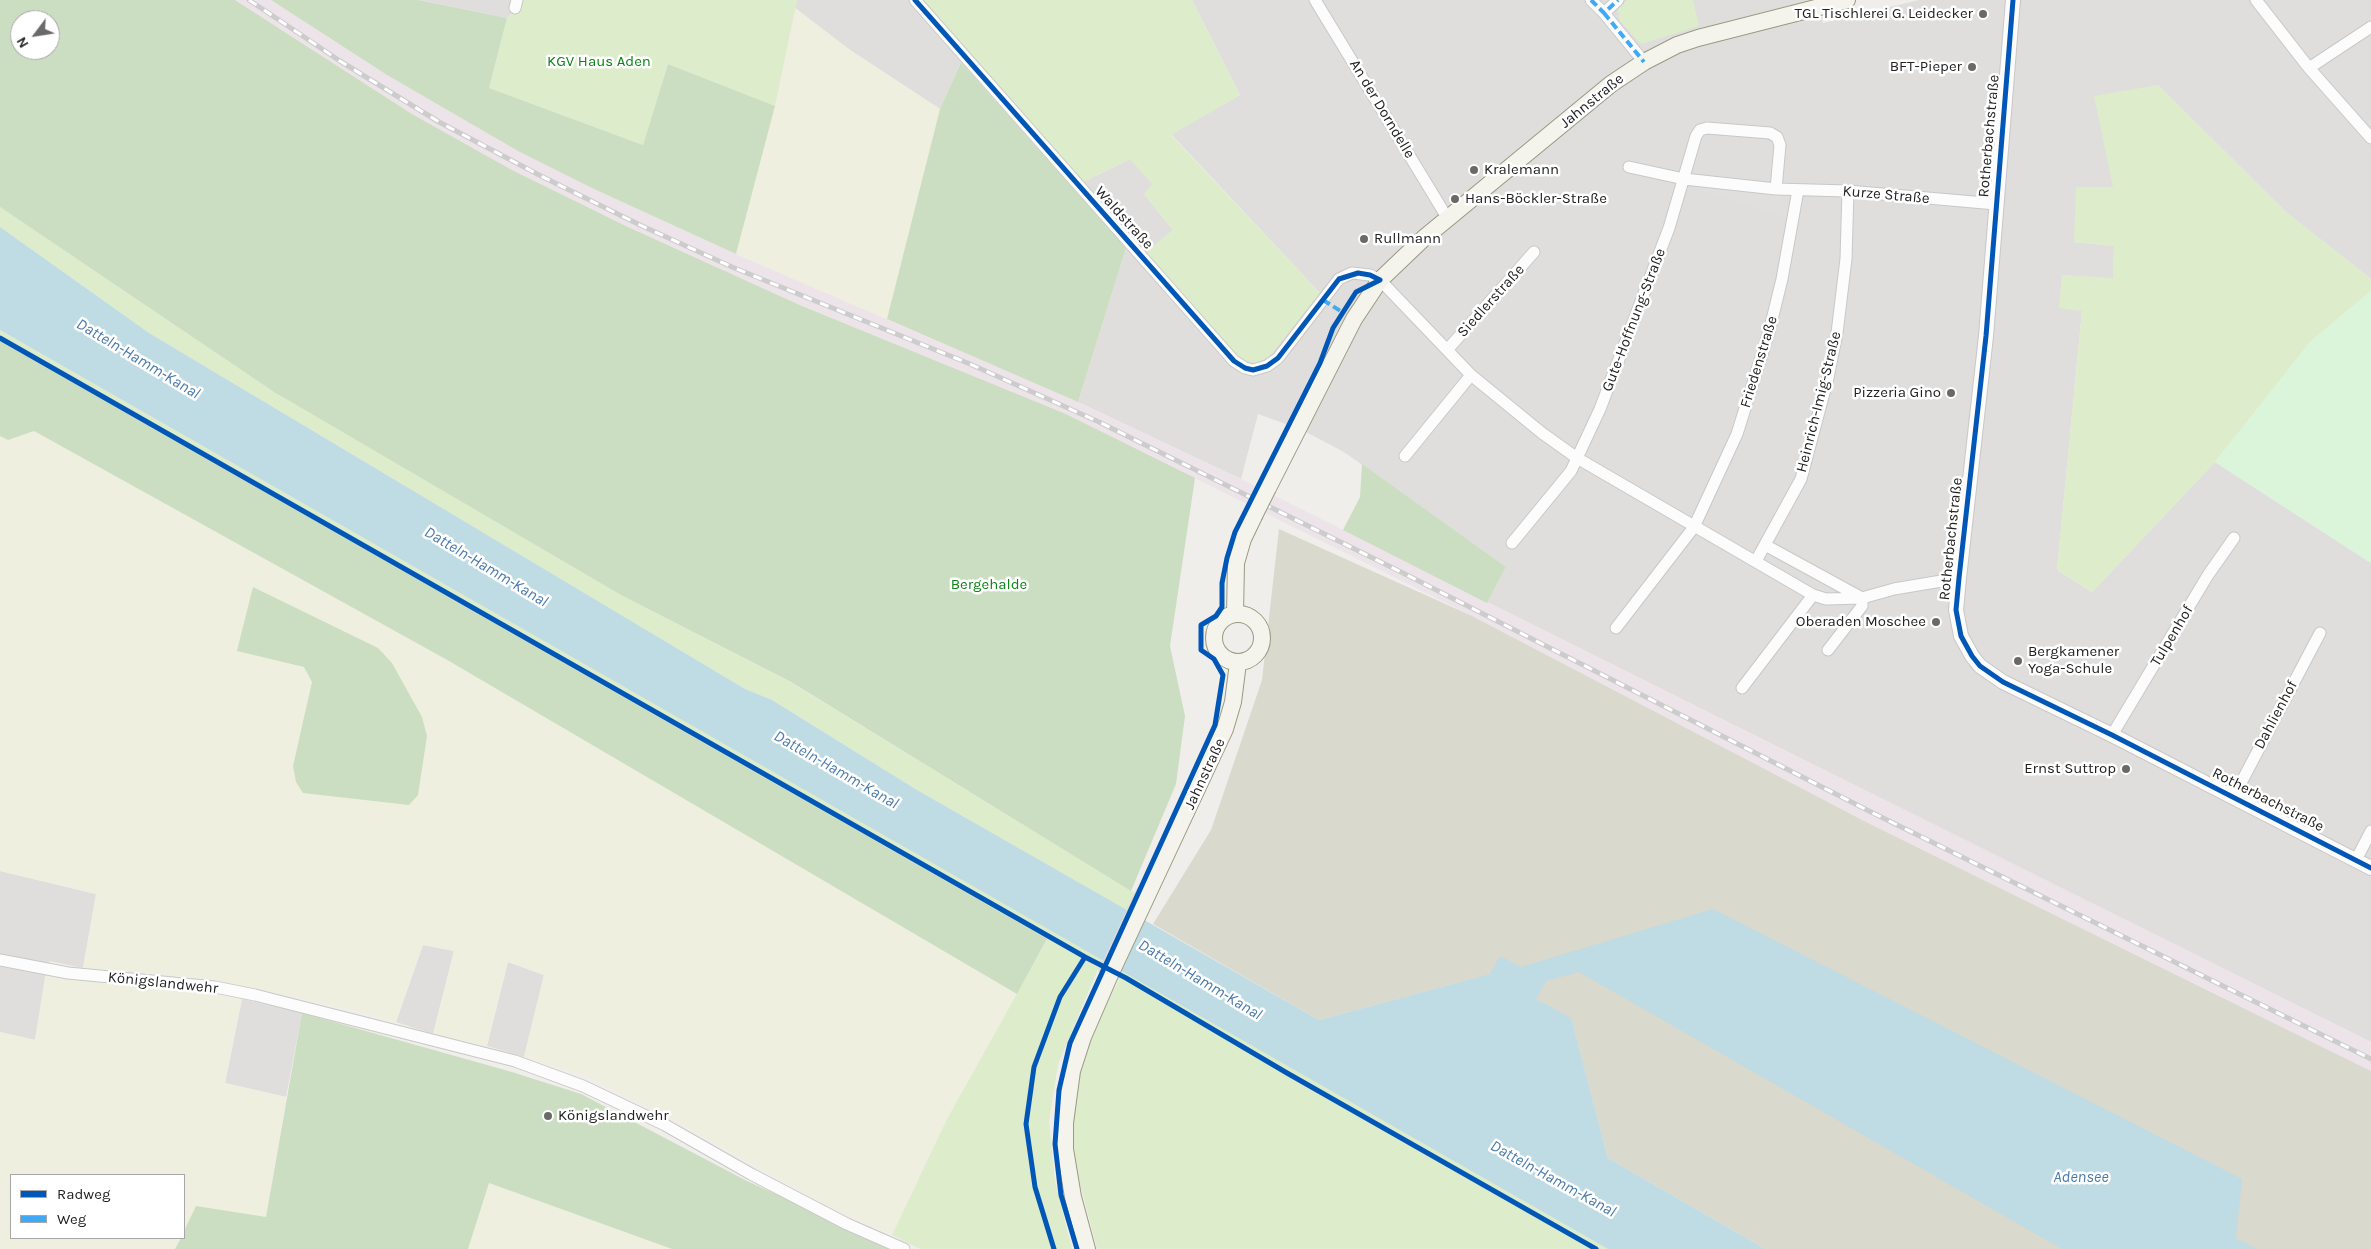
<!DOCTYPE html>
<html>
<head>
<meta charset="utf-8">
<style>
	body { margin:0 }
	#map { position:relative; width:2371px; height:1249px; overflow:hidden; background:#f0eeeb; font-family:Karla,sans-serif }
	canvas { display:block }
	.legend { position:absolute; left:10px; top:1174px; width:175px; height:65px; box-sizing:border-box; background:#fff; border:1px solid #a7a7a7; margin:0; padding:6px 9px; list-style:none; font-size:15px; color:#222 }
	.legend li { display:flex; align-items:center; gap:10px; height:25px }
	.legend b { width:25px; border:1px solid #a7a7a7 }
	.north { position:absolute; left:10px; top:10px; width:50px; height:50px; box-sizing:border-box; background:#fff; border:1px solid #a7a7a7; border-radius:50%; rotate:239deg; font-size:14px; font-weight:700; line-height:20px; text-align:center; color:#222 }
	.north::after { content:''; display:block; margin:auto; width:18px; height:22px; background:#6a6968; clip-path:polygon(50% 0,100% 100%,50% 72%,0 100%) }
</style>
</head>
<body>
<div id="map">
<canvas width="2371" height="1249"></canvas>
<ul class="legend">
<li><b style="height:6px;background:#0057b8"></b>Radweg</li>
<li><b style="height:6px;background:#3fa9f5"></b>Weg</li>
</ul>
<div class="north">N</div>
</div>
<script>
const context = document.querySelector('canvas').getContext('2d');
context.lineJoin = 'round';
function paint(path, color) { context.fillStyle = color; context.fill(path, 'evenodd'); }
const shape = rows => new Path2D(rows.map(r => 'M' + r).join(''));
function strokePath(path, color, width, dash) { context.strokeStyle = color; context.lineWidth = width; context.lineCap = dash ? 'butt' : 'round'; context.setLineDash(dash || []); context.stroke(path); }
function drawText(font, color, halo, rows, align = 'center') {
  context.font = font + ' Karla,sans-serif'; context.lineWidth = 5; context.setLineDash([]); context.textBaseline = 'middle'; context.strokeStyle = halo; context.fillStyle = color; for (const [text, x, y, turn = 0] of rows) {
    context.save(); context.translate(x, y); context.rotate((+turn || 0) * Math.PI / 180); context.textAlign = isNaN(turn) ? turn : align; if (halo) context.strokeText(text, 0, 0); context.fillText(text, 0, 0); context.restore();
  }
}
const residential = shape([
	[418,0,523,0,507,18],
	[797,0,922,0,966,50,940,109,850,50,795,8],
	[1192,0,1817,0,1823,23,1919,0,2371,0,2371,279,2287,213,2158,85,2113,187,2074,242,2114,246,2113,279,2062,275,2082,311,2057,570,2092,592,2215,462,2371,563,2371,1042,1487,603,1506,567,1344,452,1302,430,1258,414,1241,479,1078,402,1126,248,1074,189,1083,182,1130,159,1153,184,1144,194,1173,230,1145,254,1320,293,1171,134,1240,95],
	[0,871,96,894,83,968,49,961,35,1040,0,1032],
	[423,945,454,951,433,1034,396,1022],
	[508,962,544,975,524,1057,487,1046],
	[242,999,302,1013,286,1097,225,1083]
]);
const industrial = shape([
	[235,0,271,0,387,75,518,151,594,189,736,254,1078,402,1241,479,2371,1042,2371,1071,1868,823,1472,616,1066,414,802,306,628,227,512,170,412,114]
]);
const construction = shape([
	[1279,529,1472,616,1868,823,2371,1071,2371,1249,1765,1249,1608,1158,1571,1019,1491,974,1319,1020,1153,924,1211,830,1262,680]
]);
const farmland = shape([
	[795,8,850,50,940,109,887,319,736,254,775,106],
	[34,431,449,661,1017,994,947,1119,892,1235,827,1206,679,1123,586,1076,524,1057,544,975,508,962,487,1046,433,1034,454,951,423,945,396,1022,350,1009,270,992,164,974,83,968,96,894,0,871,0,436,8,440],
	[45,976,242,999,225,1083,286,1097,266,1218,196,1206,184,1231,184,1175,11,1175,11,1238,181,1238,175,1249,0,1249,0,1032,35,1040],
	[489,1183,672,1249,468,1249]
]);
const grass = shape([
	[523,0,797,0,775,106,668,64,643,145,489,88,507,18],
	[922,0,1192,0,1240,95,1171,135,1320,293,1269,357,1255,363,1241,359,1144,254,1173,230,1144,194,1152,184,1130,159,1083,182],
	[1627,0,1693,0,1699,26,1641,44,1620,21,1618,8],
	[2158,85,2287,213,2371,279,2371,291,2311,341,2215,462,2092,592,2057,570,2082,311,2059,308,2062,275,2113,278,2114,246,2074,242,2076,187,2113,187,2094,96],
	[0,207,274,392,621,595,790,682,1151,903,1145,921,917,790,772,700,745,689,149,333,0,227],
	[0,330,1124,971,1608,1249,1097,1249,1075,1165,1073,1119,1080,1073,1095,1026,1119,980,1098,969,1058,1064,1049,1122,1055,1181,1072,1249,920,1249,892,1235,947,1119,1047,940,0,341]
]);
const forest = shape([
	[0,0,235,0,412,114,512,170,628,227,802,306,1066,414,1195,478,1170,646,1185,716,1176,784,1131,891,791,682,621,595,274,392,0,207],
	[20,20,50,20,50,50,20,50],
	[271,0,418,0,507,18,489,88,643,145,668,64,775,106,736,254,594,189,518,151,387,75],
	[961,62,1126,248,1078,402,887,319,940,109],
	[0,341,1047,939,1017,994,449,661,34,431,8,440,0,436],
	[1362,464,1506,567,1487,603,1343,530,1360,497],
	[253,587,378,648,392,663,422,717,427,736,418,795,409,805,303,793,296,782,293,766,312,682,304,667,237,651],
	[302,1013,512,1072,581,1094,747,1181,897,1249,672,1249,489,1183,468,1249,175,1249,181,1238,184,1238,184,1231,196,1206,266,1217]
]);
const park = shape([
	[2371,291,2371,563,2215,462,2311,341]
]);
const parking = shape([
	[1696,184,1790,194,1787,218,1695,189]
]);
const water = shape([
	[0,227,149,333,745,689,772,700,917,790,1319,1020,1490,974,1500,956,1521,967,1713,909,2242,1179,2236,1238,2257,1249,2062,1249,1579,972,1546,981,1536,999,1571,1018,1608,1158,1765,1249,1608,1249,0,330]
]);
const pier = shape([
	[1137,888,1156,897,1117,981,1098,971]
]);
const minor = shape([
	[915,0,1234,361,1245,368,1253,370,1267,366,1278,358,1339,279,1352,273,1370,275,1380,280,1471,375,1542,433,1577,458,1813,595,1826,599,1862,598,1894,589,1959,578],
	[1315,0,1448,219],
	[1591,0,1604,13,1618,0],
	[2256,0,2309,68,2371,138],
	[515,8,517,0],
	[1604,13,1644,62],
	[2309,68,2371,27],
	[1629,167,1684,179,1776,189,1848,191,1996,204],
	[1447,350,1534,252],
	[1405,456,1471,375],
	[1512,543,1571,471,1600,409,1669,228,1696,136,1700,130,1707,128,1770,133,1777,137,1780,145,1776,189],
	[1765,545,1862,598],
	[1756,561,1801,479,1828,378,1837,333,1846,259,1848,191],
	[1616,628,1694,527,1737,434,1769,332,1782,279,1798,190],
	[1828,650,1862,606,1862,598],
	[1742,688,1813,595],
	[2112,735,2208,575,2234,538],
	[2233,798,2320,633],
	[2356,860,2371,831],
	[0,960,68,973,215,987,255,995,515,1061,583,1086,665,1125,751,1174,847,1224,904,1249]
]);
const tertiary = shape([
	[2013,0,1986,336,1959,578,1956,610,1961,636,1972,656,1980,666,2003,682,2112,735,2371,868]
]);
const secondary = shape([
	[1268,488,1354,319,1380,280,1424,238,1611,84,1644,62,1677,45,1698,38,1847,0],
	'1214 638a24 24 0 1 1 48 0a24 24 0 1 1-48 0Z',
	[1235,614,1236,563,1243,539,1254,516],
	[1087,1249,1073,1197,1065,1149,1065,1123,1072,1071,1083,1037,1109,977,1225,729,1233,702,1238,663]
]);
const rail = shape([
	[249,0,340,61,439,122,541,176,640,225,732,267,970,364,1099,422,1405,574,1871,812,2371,1059]
]);
const secondaryBridge = shape([
	[1254,516,1268,488]
]);
const quiet = shape([
	[1591,0,1604,13,1618,0],
	[1604,13,1644,62],
	[1323,300,1342,312]
]);
const cycleway = shape([
	[915,0,1234,361,1245,368,1253,370,1267,366,1278,358,1339,279,1358,273,1370,275,1380,280],
	[2013,0,1986,336,1959,578,1956,610,1961,636,1972,656,1980,666,2003,682,2112,735,2371,868],
	[0,338,1085,957,1126,978,1287,1073,1596,1249],
	[1054,1249,1035,1187,1026,1124,1034,1067,1060,997,1085,957],
	[1077,1249,1061,1195,1055,1144,1059,1090,1070,1043,1215,725,1223,675,1214,659,1201,650,1201,625,1216,616,1222,607,1222,583,1227,558,1235,532,1320,363,1333,328,1356,292,1380,280]
]);
const markers = [
	[1983,14,5,"#6a6968"],
	[1972,67,5,"#6a6968"],
	[1474,170,5,"#6a6968"],
	[1455,199,5,"#6a6968"],
	[1364,239,5,"#6a6968"],
	[1951,393,5,"#6a6968"],
	[1936,622,5,"#6a6968"],
	[2018,661,5,"#6a6968"],
	[2126,769,5,"#6a6968"],
	[548,1116,5,"#6a6968"]
];
const poiNames = [
	["TGL Tischlerei G. Leidecker",1973,14],
	["BFT-Pieper",1962,67],
	["Kralemann",1484,170,"left"],
	["Hans-Böckler-Straße",1465,199,"left"],
	["Rullmann",1374,239,"left"],
	["Pizzeria Gino",1941,393],
	["Oberaden Moschee",1926,622],
	["Bergkamener",2028,652,"left"],
	["Yoga-Schule",2028,669,"left"],
	["Ernst Suttrop",2116,769],
	["Königslandwehr",558,1116,"left"]
];
const parkNames = [
	["KGV Haus Aden",599,62],
	["Bergehalde",989,585]
];
const streetNames = [
	["Jahnstraße",1592,101,-39],
	["An der Dorndelle",1382,109,59],
	["Rotherbachstraße",1989,136,-85],
	["Kurze Straße",1886,195,5],
	["Waldstraße",1124,218,48],
	["Siedlerstraße",1491,301,-48],
	["Gute-Hoffnung-Straße",1634,320,-69],
	["Friedenstraße",1759,362,-73],
	["Heinrich-Imig-Straße",1819,402,-76],
	["Rotherbachstraße",1951,539,-84],
	["Tulpenhof",2172,636,-59],
	["Dahlienhof",2276,715,-62],
	["Jahnstraße",1205,774,-65],
	["Rotherbachstraße",2268,800,27],
	["Königslandwehr",163,983,6]
];
const waterNames = [
	["Datteln-Hamm-Kanal",138,359,31],
	["Datteln-Hamm-Kanal",486,567,31],
	["Datteln-Hamm-Kanal",836,770,30],
	["Datteln-Hamm-Kanal",1200,980,31],
	["Adensee",2081,1177],
	["Datteln-Hamm-Kanal",1553,1179,29]
];
paint(residential, '#dfdedc');
paint(industrial, '#ede4e9');
paint(construction, '#d9d9cd');
paint(farmland, '#efefdf');
paint(grass, '#ddeccb');
paint(forest, '#cbdec1');
paint(park, '#daf5da');
paint(parking, '#e0dfde');
paint(water, '#bfdbe3');
paint(pier, '#dedddd');
strokePath(minor, '#c9c8c7', 13);
strokePath(tertiary, '#c9c8c7', 16);
strokePath(secondary, '#999a82', 18);
strokePath(minor, '#fdfcfc', 11);
strokePath(tertiary, '#fdfcfc', 14);
strokePath(secondary, '#f4f4ed', 16);
strokePath(rail, '#ccc', 5);
strokePath(rail, '#fff', 3, [9]);
strokePath(secondaryBridge, '#999a82', 18, []);
strokePath(secondaryBridge, '#f4f4ed', 16);
strokePath(quiet, '#3fa9f5', 4, [8, 4]);
strokePath(cycleway, '#0057b8', 5);
for (const [x, y, r, color] of markers) { const dot = new Path2D(); dot.arc(x, y, r, 0, 2 * Math.PI); context.fillStyle = color; context.fill(dot); strokePath(dot, '#fff', 2); }
drawText('15px', '#222', '#fff', poiNames, 'right');
drawText('15px', '#0c8416', '#fff', parkNames);
drawText('15px', '#222', '#fff', streetNames);
drawText('italic 16px', '#4a7aab', '#fff', waterNames);
</script>
</body>
</html>
